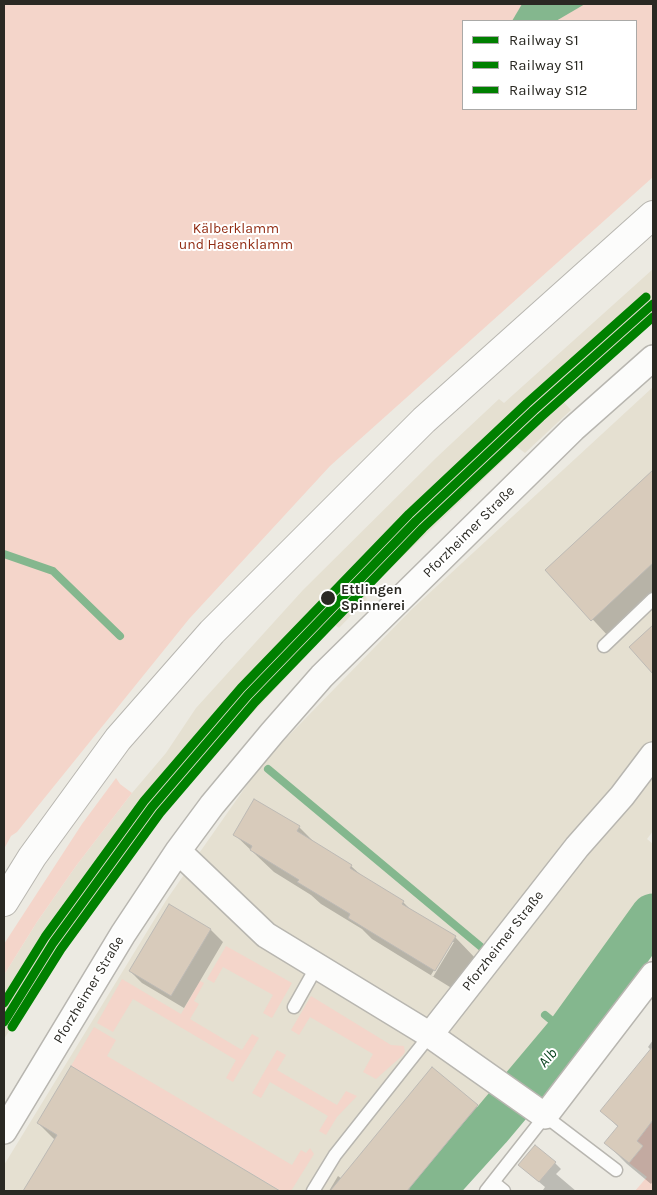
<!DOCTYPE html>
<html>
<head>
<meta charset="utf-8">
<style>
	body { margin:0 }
	#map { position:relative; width:657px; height:1195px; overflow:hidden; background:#eceae2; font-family:Karla,sans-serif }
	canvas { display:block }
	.frame { position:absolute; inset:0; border:5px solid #2a2923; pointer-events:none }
	.legend { position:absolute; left:462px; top:20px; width:175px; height:90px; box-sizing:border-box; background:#fff; border:1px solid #aaa9a7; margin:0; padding:6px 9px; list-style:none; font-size:15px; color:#2a2923 }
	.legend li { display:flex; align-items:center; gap:10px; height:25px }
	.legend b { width:25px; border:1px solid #aaa9a7 }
</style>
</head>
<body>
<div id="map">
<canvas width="657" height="1195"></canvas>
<div class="frame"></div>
<ul class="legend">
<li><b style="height:6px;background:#008000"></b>Railway S1</li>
<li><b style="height:6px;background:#008000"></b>Railway S11</li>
<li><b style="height:6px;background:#008000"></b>Railway S12</li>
</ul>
</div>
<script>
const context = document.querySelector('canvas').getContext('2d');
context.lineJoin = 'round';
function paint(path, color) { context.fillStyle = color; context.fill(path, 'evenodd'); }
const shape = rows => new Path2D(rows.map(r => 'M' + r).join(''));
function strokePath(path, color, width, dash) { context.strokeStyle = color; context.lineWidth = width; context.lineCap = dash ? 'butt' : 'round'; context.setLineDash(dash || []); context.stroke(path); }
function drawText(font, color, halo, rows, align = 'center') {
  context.font = font + ' Karla,sans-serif'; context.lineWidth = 4; context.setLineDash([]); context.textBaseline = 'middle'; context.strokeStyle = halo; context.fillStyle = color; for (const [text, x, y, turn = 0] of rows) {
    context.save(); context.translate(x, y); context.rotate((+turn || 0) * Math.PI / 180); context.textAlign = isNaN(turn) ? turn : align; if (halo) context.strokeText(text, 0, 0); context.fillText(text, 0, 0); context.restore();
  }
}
const built = shape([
	[653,269,653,314,561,399,571,410,525,453,517,447,364,594,367,599,339,628,335,625,229,738,172,804,168,802,108,879,70,936,4,1039,4,975,37,922,76,866,132,793,166,753,196,708,303,590,437,457,499,399,504,403],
	[653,387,653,831,647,839,653,844,653,894,414,1191,4,1191,4,1165,167,899,263,762,411,610]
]);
const green = shape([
	[4,4,653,4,653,177,330,466,189,619,17,832,11,836,4,849],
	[463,21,636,21,636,109,463,109],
	[116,778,120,784,132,793,76,866,37,922,4,975,4,944,82,824],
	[226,946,292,983,272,1018,263,1013,273,995,223,967,214,983,207,979],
	[122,979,181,1014,200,981,204,983,194,1001,199,1004,190,1019,242,1050,252,1034,259,1038,233,1082,226,1078,236,1060,133,999,113,1032,97,1023],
	[311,996,391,1045,404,1046,405,1052,403,1055,376,1079,363,1072,373,1054,310,1017,299,1035,291,1030],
	[94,1027,116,1040,107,1056,292,1165,301,1150,306,1153,310,1148,314,1154,291,1191,281,1191,71,1066],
	[277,1050,286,1055,277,1070,337,1105,346,1091,357,1096,337,1117,326,1135,319,1131,328,1116,270,1082,261,1098,252,1093],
	[653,1120,653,1191,635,1191,647,1177,629,1163,643,1146,637,1141]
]);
const water = shape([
	[522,4,585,4,556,21,512,21]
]);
const shadow = shape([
	[653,472,653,597,609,637,547,570],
	[299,827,318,846,351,866,363,877,403,902,413,912,455,937,477,960,458,992,372,939,362,929,321,904,311,895,274,872,235,835],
	[451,942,454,942,433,977,431,975],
	[169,905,211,930,223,942,184,1008,142,983,130,971],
	[653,1040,653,1181,651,1184,627,1164,606,1143,619,1128,602,1111,651,1050,648,1047],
	[432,1069,486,1115,423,1191,329,1191,338,1176,342,1179],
	[38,1123,277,1190,277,1191,24,1191,55,1140],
	[555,1163,561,1169,556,1174,576,1191,545,1191,543,1190,545,1187,526,1171]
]);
const stream = shape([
	[4,554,53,571,120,636],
	[268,769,486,951],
	[545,1015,568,1034]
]);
const river = shape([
	[432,1191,489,1128,568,1034,653,916]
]);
const building = shape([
	[653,470,653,563,591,621,545,570,653,470],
	[653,625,653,674,629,647,653,625],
	[254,799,300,826,297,831,352,865,350,868,404,901,402,904,456,936,435,971,348,918,350,914,297,882,299,880,250,850,252,846,233,835,254,799],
	[169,904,211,929,171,996,129,971,169,904],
	[653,1046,653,1120,637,1141,643,1146,629,1163,604,1143,618,1126,600,1111,653,1046],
	[71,1066,280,1191,23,1191,57,1135,37,1123,71,1066],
	[432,1067,478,1105,407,1191,330,1191,432,1067],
	[535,1145,556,1162,539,1182,518,1165,535,1145]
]);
const lane = shape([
	[604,646,653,599],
	[294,1007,317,966],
	[493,1182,504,1191],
	[313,1191,335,1155,430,1035],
	[486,1191,545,1116,616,1170]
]);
const street = shape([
	[178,851,266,935,430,1035,545,1116,653,975],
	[430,1035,577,847,622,796,653,755],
	[4,1131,123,934,178,851,212,805,272,733,322,676,573,429,653,358]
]);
const primary = shape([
	[4,902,32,857,118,739,212,632,424,420,653,215]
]);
const rail1 = shape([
	[4,1022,53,943,152,807,248,695,416,521,534,410,653,304]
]);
const rail2 = shape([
	[12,1027,61,949,160,813,255,702,423,528,541,417,653,317]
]);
const rail3 = shape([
	[4,1003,45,937,144,801,241,688,409,514,527,403,646,297]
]);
const markers = [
	[328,598,8,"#2a2923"]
];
const parkNames = [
	["Kälberklamm",236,229],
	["und Hasenklamm",236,245]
];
const streetNames = [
	["Pforzheimer Straße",469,532,-45],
	["Pforzheimer Straße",503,941,-52],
	["Pforzheimer Straße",89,990,-59]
];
const stopNames = [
	["Ettlingen",341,590],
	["Spinnerei",341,606]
];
const waterNames = [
	["Alb",548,1058,-49]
];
paint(built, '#e5e0d1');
paint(green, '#f4d5ca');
paint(water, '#84b78e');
paint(shadow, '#0003');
strokePath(stream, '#84b78e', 8);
strokePath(river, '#84b78e', 45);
paint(building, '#d8cbbb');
strokePath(building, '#bdbab5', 1);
strokePath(lane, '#b8b6b0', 15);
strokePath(street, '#b8b6b0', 28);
strokePath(primary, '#b8b6b0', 30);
strokePath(lane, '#fcfcfb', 12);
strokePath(street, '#fcfcfb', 25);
strokePath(primary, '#fcfcfb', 28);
strokePath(rail1, '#008000', 9);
strokePath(rail2, '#008000', 9);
strokePath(rail3, '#008000', 9);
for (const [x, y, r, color] of markers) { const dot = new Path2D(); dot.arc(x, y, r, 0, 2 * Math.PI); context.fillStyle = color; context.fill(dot); strokePath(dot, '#fff', 2); }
drawText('14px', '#912b12', '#fff', parkNames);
drawText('14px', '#2a2923', '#fff', streetNames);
drawText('bold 14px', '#2a2923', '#fff', stopNames, 'left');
drawText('italic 15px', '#06411c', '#fff', waterNames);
</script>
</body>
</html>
